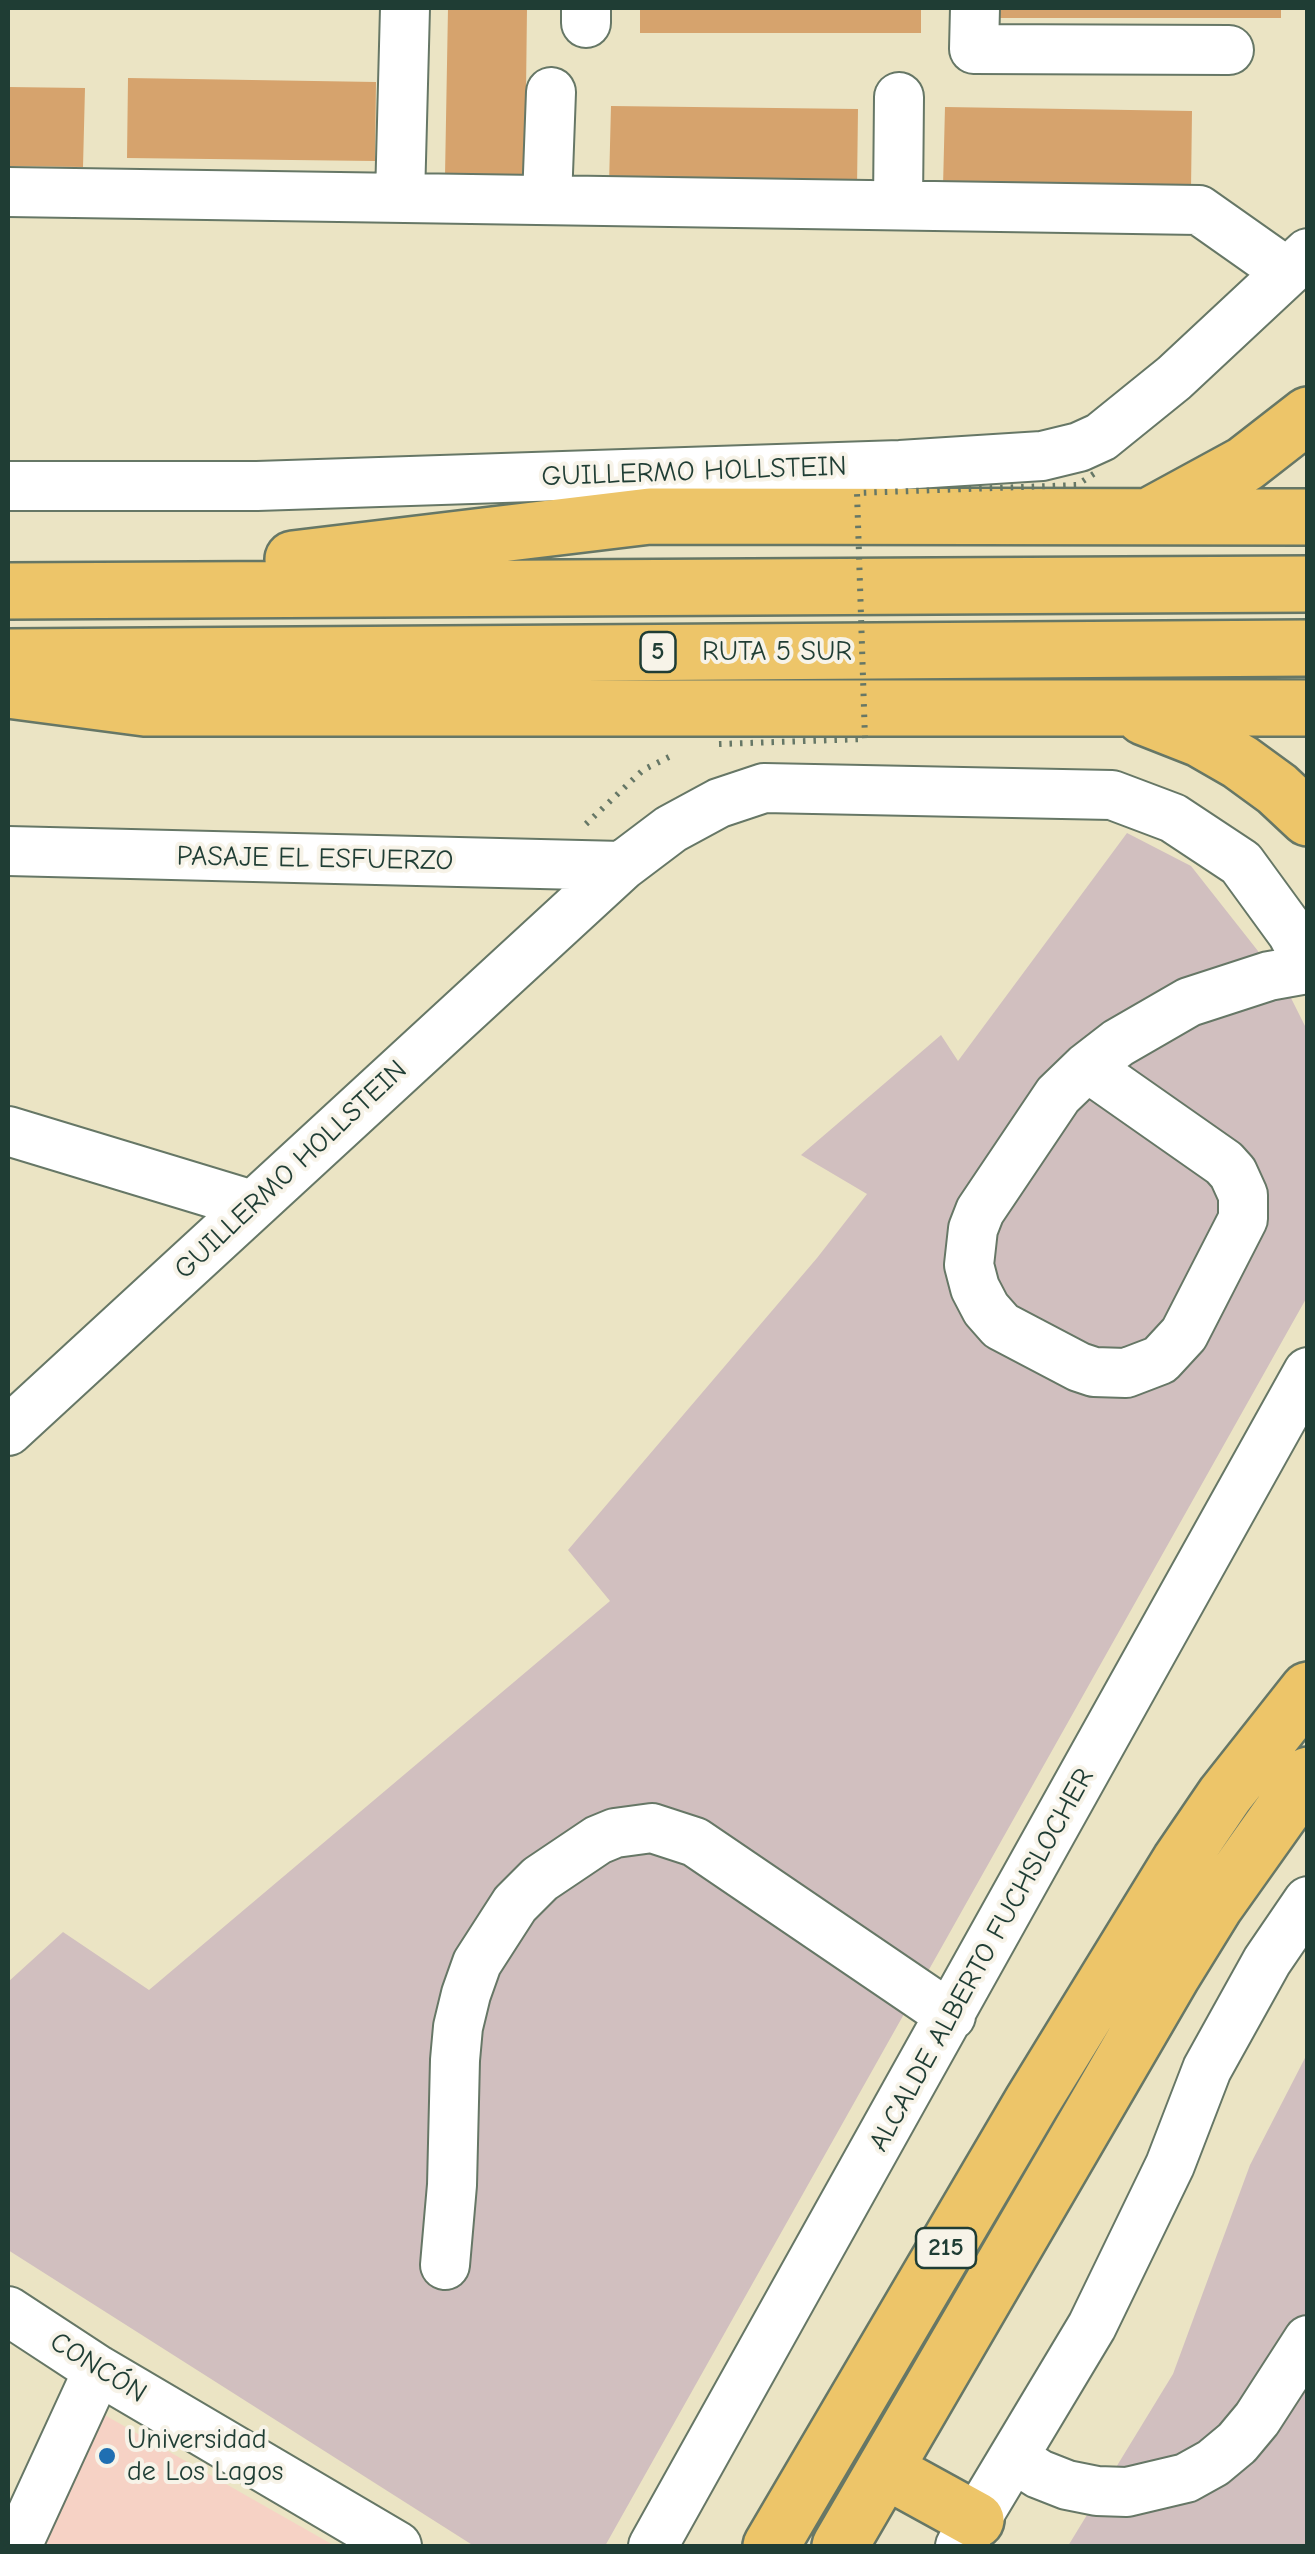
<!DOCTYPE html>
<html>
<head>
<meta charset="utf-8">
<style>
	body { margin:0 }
	#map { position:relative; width:1315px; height:2554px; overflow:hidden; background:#ebe4c4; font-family:"Comic Neue",sans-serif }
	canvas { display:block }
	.frame { position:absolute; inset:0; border:10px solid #1f3d34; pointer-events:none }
</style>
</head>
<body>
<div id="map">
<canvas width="1315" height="2554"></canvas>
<div class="frame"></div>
</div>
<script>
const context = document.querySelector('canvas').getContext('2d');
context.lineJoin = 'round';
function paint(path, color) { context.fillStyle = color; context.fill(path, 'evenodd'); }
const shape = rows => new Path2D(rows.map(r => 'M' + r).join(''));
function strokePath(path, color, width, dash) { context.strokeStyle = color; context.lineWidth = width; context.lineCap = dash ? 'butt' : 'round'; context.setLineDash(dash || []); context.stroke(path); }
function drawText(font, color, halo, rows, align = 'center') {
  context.font = font + ' "Comic Neue",sans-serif'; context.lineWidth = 8; context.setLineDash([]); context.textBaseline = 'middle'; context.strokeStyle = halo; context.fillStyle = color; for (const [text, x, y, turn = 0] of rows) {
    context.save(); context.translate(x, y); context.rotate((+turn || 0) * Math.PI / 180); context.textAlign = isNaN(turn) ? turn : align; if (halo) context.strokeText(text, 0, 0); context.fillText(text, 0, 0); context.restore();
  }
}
const built = shape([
	[66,2393,335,2546,8,2546]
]);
const industrial = shape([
	[1127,833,1191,866,1284,984,1307,1030,1307,1297,605,2546,474,2546,8,2250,8,1982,63,1932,149,1990,610,1601,568,1550,817,1258,867,1194,801,1155,941,1035,958,1061],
	[1307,2054,1307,2546,1068,2546,1173,2374,1250,2165]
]);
const building = shape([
	[448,8,527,8,525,177,445,176],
	[640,8,921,8,921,33,640,33],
	[999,8,1281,8,1281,18,999,18],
	[128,78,376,82,375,161,127,158],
	[8,87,85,88,83,167,8,166],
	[611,106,858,109,857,188,609,185],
	[945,107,1192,111,1191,190,943,187]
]);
const path = shape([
	[586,824,643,770,669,757]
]);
const minor = shape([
	[586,8,586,23],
	[975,8,974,49,1229,50],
	[8,192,1199,210,1287,272],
	[400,198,405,8],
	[547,200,551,92],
	[898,204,899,97],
	[8,486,257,486,900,465,1042,456,1079,447,1101,437,1174,378,1308,253],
	[8,851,622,866],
	[1087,1067,1224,1163,1233,1173,1243,1195,1243,1219,1184,1334,1160,1360,1126,1373,1094,1372,1079,1367,1001,1326,986,1309,975,1288,969,1265,973,1229,980,1211,1058,1095,1087,1067,1118,1043,1189,1002,1269,976,1308,969],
	[8,1131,252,1205],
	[8,1431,622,866,671,829,719,803,764,788,1112,795,1173,818,1241,863,1292,933,1308,964],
	[445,2265,452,2185,455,2060,458,2027,466,1994,477,1963,515,1904,540,1879,598,1840,615,1833,652,1828,695,1842,951,2016],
	[8,2311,98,2370,397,2546],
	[1014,2458,1039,2474,1067,2485,1097,2491,1127,2492,1186,2478,1213,2463,1237,2443,1257,2419,1308,2340],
	[17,2546,98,2370],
	[653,2546,1308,1372],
	[960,2546,1092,2326,1170,2165,1207,2069,1267,1961,1308,1901]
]);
const highway = shape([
	[1155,513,1245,464,1308,415],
	[293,559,650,516,1308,517],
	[8,591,1308,584],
	[8,657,1308,648],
	[8,690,145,708,1308,708],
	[1144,717,1200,739,1240,762,1277,789,1308,818],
	[885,2470,976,2520],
	[771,2546,1032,2102,1180,1861,1225,1795,1308,1690],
	[840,2546,1173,1974,1215,1906,1308,1775]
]);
const pathBridge = shape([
	[719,744,865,739,857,493,1077,485,1098,471]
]);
const markers = [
	[107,2456,10,"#1f6fb2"]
];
const shields = [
	[658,652,35],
	[946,2248,60]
];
const shieldNames = [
	["5",658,652],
	["215",946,2248]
];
const streetNames = [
	["GUILLERMO HOLLSTEIN",694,472,-2],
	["RUTA 5 SUR",777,652],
	["PASAJE EL ESFUERZO",315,859,1],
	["GUILLERMO HOLLSTEIN",291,1170,-43],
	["ALCALDE ALBERTO FUCHSLOCHER",982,1960,-61],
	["CONCÓN",98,2368,32]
];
const poiNames = [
	["Universidad",127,2440],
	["de Los Lagos",127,2472]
];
paint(built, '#f6d2c5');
paint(industrial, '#d1bfbf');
paint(building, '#d6a36d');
strokePath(minor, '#676', 52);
strokePath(highway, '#676', 60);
strokePath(path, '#676', 6, [2.5, 8]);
strokePath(minor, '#fff', 48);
strokePath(highway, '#edc569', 55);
strokePath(pathBridge, '#676', 6, [2.5, 8]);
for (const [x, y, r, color] of markers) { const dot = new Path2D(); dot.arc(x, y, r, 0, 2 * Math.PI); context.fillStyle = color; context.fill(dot); strokePath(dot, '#f7f3e8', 4); }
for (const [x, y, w] of shields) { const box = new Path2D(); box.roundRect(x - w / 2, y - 20, w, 40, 8); context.fillStyle = '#f7f3e8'; context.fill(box); strokePath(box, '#1f3d34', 2.5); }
drawText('bold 25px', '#1f3d34', null, shieldNames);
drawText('28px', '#1f3d34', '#f7f3e8', streetNames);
drawText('28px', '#1f3d34', '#f7f3e8', poiNames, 'left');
</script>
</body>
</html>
